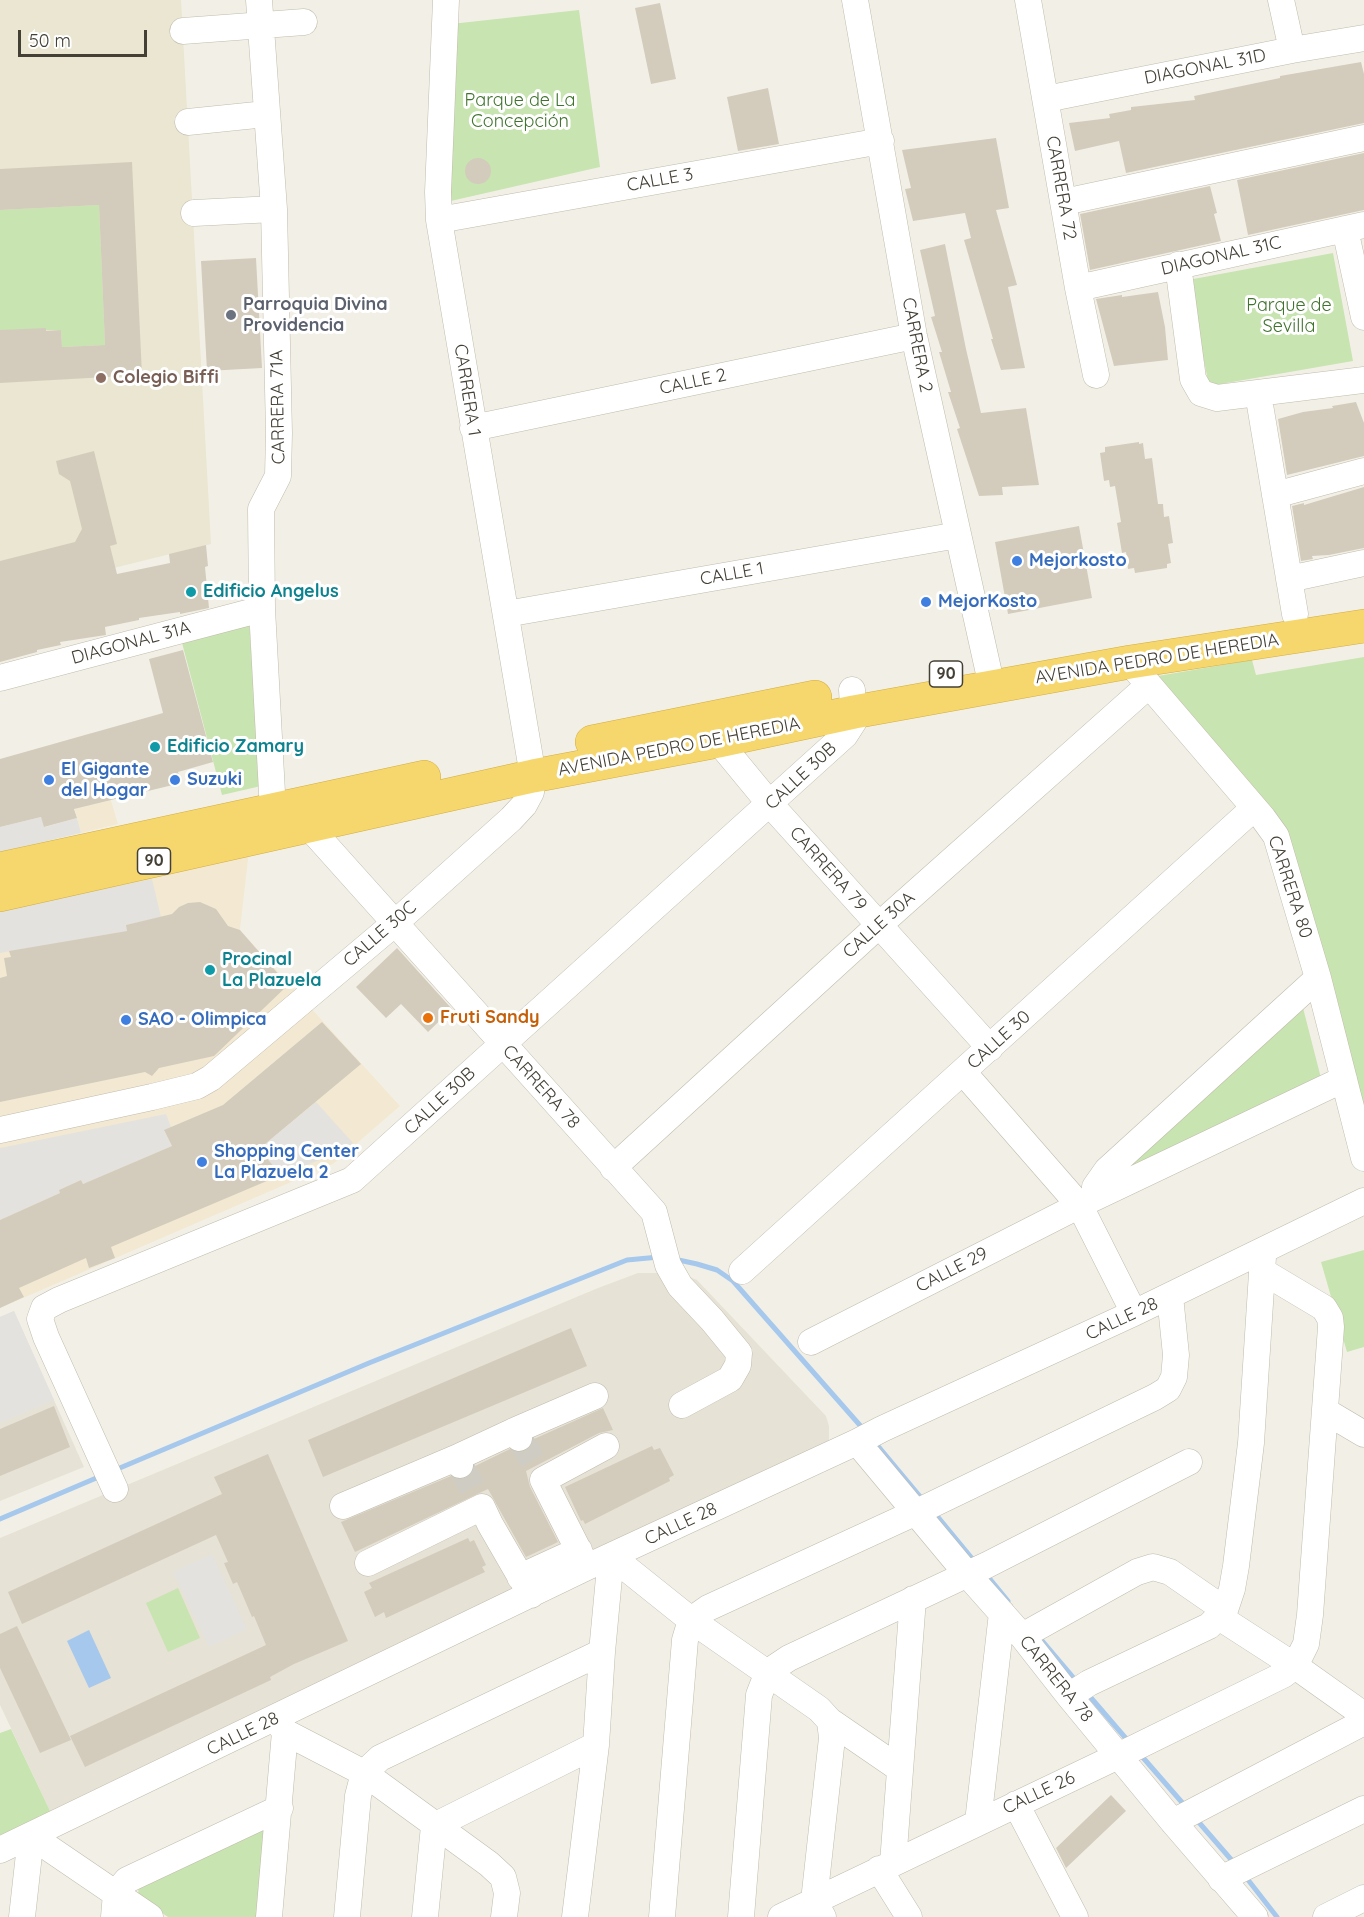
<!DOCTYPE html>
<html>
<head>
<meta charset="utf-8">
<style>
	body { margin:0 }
	#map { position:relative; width:1364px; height:1917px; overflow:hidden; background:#f2f0e6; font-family:Quicksand,sans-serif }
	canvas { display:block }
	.scale { position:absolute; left:18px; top:30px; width:129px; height:27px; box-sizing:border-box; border:3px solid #444036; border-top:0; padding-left:8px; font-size:18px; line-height:21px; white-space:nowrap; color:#444036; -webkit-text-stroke:4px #fff; paint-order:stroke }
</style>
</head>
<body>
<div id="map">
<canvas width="1364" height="1917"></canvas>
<div class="scale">50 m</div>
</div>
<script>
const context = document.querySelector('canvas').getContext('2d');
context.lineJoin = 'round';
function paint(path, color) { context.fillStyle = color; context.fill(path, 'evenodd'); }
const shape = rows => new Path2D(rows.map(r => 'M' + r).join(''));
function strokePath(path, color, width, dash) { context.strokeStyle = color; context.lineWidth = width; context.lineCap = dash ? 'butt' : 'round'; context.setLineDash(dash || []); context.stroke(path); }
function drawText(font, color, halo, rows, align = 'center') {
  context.font = font + ' Quicksand,sans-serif'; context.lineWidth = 6; context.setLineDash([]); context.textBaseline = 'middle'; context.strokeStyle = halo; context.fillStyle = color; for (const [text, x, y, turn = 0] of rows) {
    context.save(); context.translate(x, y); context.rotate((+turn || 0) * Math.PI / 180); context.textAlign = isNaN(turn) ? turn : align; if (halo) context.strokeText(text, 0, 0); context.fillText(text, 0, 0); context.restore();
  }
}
const residential = shape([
	[638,1273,681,1273,697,1280,826,1416,829,1426,829,1443,51,1813,0,1705,0,1538,598,1288],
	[14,1311,84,1467,0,1501,0,1317]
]);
const commercial = shape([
	[91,733,118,824,81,833,57,743],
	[249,851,240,930,400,1106,333,1164,0,1308,0,905]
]);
const education = shape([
	[0,0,181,0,211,544,0,596]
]);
const green = shape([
	[579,10,600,167,442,203,451,24],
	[99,205,105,345,62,347,61,330,0,330,0,210],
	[1333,253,1353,361,1209,386,1188,280],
	[249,620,261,786,222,795,181,639],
	[1364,657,1364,1126,1286,836,1152,677,1252,660,1256,675],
	[1302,1004,1322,1082,1110,1183],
	[1364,1250,1364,1347,1347,1352,1321,1262],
	[178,1588,200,1638,168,1652,146,1603],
	[11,1729,51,1813,0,1837,0,1733],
	[272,1819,257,1917,168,1917,138,1897,139,1881]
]);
const parking = shape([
	[41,817,45,827,77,818,81,833,0,852,0,827],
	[152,879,161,917,127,925,127,931,0,953,0,910],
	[316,1102,353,1143,337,1156,335,1154,281,1175,259,1149],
	[166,1114,171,1127,164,1131,172,1146,83,1184,81,1180,59,1190,60,1193,0,1220,0,1148],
	[14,1311,54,1400,0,1423,0,1317],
	[212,1554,247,1629,209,1647,173,1572]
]);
const water = shape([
	[89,1630,111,1678,89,1688,67,1641]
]);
const stream = shape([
	[674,1259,697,1264,717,1270,733,1281,865,1431],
	[873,1440,923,1500],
	[115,1470,369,1363,627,1260,659,1257],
	[933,1511,975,1562],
	[0,1519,101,1476],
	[985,1573,1008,1601],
	[1039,1637,1078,1683],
	[1086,1692,1129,1742],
	[1139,1753,1186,1807],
	[1196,1819,1235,1864],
	[1245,1876,1277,1917]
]);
const building = shape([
	[660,3,676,79,651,84,635,8],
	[1361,62,1364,74,1364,123,1126,173,1119,141,1075,151,1069,123,1110,118,1109,114,1131,110,1131,107,1195,100,1194,96,1280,78,1280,76],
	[768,88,779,144,738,151,727,97],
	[996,138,1009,208,996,210,1017,285,1008,287,1025,368,1001,370,991,339,993,339,964,240,971,238,965,213,913,221,905,189,911,188,902,150],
	[1364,153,1364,210,1248,235,1237,180],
	'465 171a13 13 0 1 1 26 0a13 13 0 1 1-26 0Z',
	[132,162,142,375,0,383,0,330,46,328,46,331,61,330,62,347,105,345,99,205,0,210,0,169],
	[1210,186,1217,213,1214,214,1221,241,1090,270,1080,214],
	[945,244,966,349,981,413,1026,408,1039,485,1002,487,1003,495,979,496,957,429,960,428,948,392,951,392,939,352,942,352,931,317,935,316,920,250],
	[256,258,262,368,207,371,201,261],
	[1158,292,1165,327,1168,360,1114,366,1096,299,1122,295,1122,297],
	[1356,402,1364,423,1364,456,1287,475,1278,419,1303,412,1333,408,1332,406],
	[1139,442,1139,444,1143,443,1145,459,1152,458,1158,504,1163,504,1164,517,1169,516,1173,543,1168,544,1171,563,1167,564,1167,568,1135,573,1134,568,1128,569,1126,552,1122,553,1117,523,1121,522,1115,486,1110,487,1109,480,1104,481,1100,453,1105,452,1105,447],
	[94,451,117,544,110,546,117,574,170,563,169,554,206,545,208,566,205,567,209,608,180,614,180,612,139,618,139,620,105,627,106,635,60,642,61,645,37,650,37,652,0,662,0,561,75,542,82,529,70,481,59,474,56,461],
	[1364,487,1364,548,1329,555,1312,556,1313,559,1301,561,1292,506,1304,503,1304,505],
	[1079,526,1092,598,1008,614,995,542],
	[183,650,213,762,178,772,181,783,74,809,77,818,44,827,41,817,0,827,0,759,163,713,149,659],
	[200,902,216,909,228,926,240,930,288,985,214,1056,159,1068,152,1076,145,1072,0,1102,0,978,7,976,4,958,11,957,9,951,127,931,126,925,172,914,179,907,188,903],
	[397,948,452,1009,428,1032,401,1004,386,1018,356,987],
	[322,1022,361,1064,259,1149,281,1175,111,1247,115,1258,89,1268,86,1258,19,1288,24,1297,0,1308,0,1220,60,1193,59,1190,81,1180,83,1184,172,1146,164,1130,223,1105],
	[571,1328,587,1366,323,1477,308,1440],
	[54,1406,70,1447,0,1476,0,1429],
	[603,1408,613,1430,599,1433,526,1471,530,1487,558,1542,526,1557,488,1489,355,1552,341,1522,451,1476,459,1480,467,1478,473,1473,475,1466,510,1449,520,1453,527,1450,532,1445,534,1439],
	[652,1446,654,1450,660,1448,674,1475,669,1478,670,1481,585,1524,583,1520,581,1521,565,1487],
	[268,1454,348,1641,294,1664,270,1677,271,1680,85,1767,70,1736,266,1645,254,1616,252,1617,237,1582,233,1584,224,1563,228,1562,216,1535,22,1624,8,1592,222,1494,214,1477],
	[468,1538,470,1542,474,1540,486,1565,482,1567,485,1572,386,1618,384,1612,375,1617,364,1592,372,1588,369,1583],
	[17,1626,71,1740,40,1753,0,1668,0,1634],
	[1111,1795,1126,1811,1066,1868,1056,1848]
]);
const minorTunnel = shape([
	[519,1438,536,1466],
	[460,1465,476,1495]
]);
const minor = shape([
	[259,0,274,209,279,433,278,476,261,509,262,609,273,811],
	[855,0,914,336,992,687],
	[1028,0,1078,288,1096,375],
	[1281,0,1292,50],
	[183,31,304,22],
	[1046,99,1292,50,1364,38],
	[188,122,266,114],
	[1064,202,1364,138],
	[194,213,274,209],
	[439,220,881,141],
	[1345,229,1364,317],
	[1178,265,1193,379,1201,393,1217,398,1364,380],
	[1078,288,1364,225],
	[1258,393,1295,614],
	[473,428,914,336],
	[1275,495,1364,471],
	[1289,579,1364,563],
	[506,614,958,535],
	[1137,671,1263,818,1276,836,1318,978,1364,1158],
	[0,678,262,609],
	[718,741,770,804,990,1048],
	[309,827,654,1212,668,1265,680,1286,712,1320,739,1353,738,1365,730,1379,682,1405],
	[963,1072,1080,1206,1134,1313],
	[0,1130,152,1097,197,1086,211,1078,395,923,511,819,524,805,531,792,533,776,439,220,438,192,446,0],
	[613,1168,878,926,1149,685],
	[1094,1198,1095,1187,1107,1170,1318,978],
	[742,1271,1254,808],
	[811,1342,1094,1198,1344,1079],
	[1325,1411,1364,1434],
	[519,1438,514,1431,595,1396],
	[857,1442,967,1574,1022,1636,1069,1696,1173,1822,1255,1917],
	[456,1458,514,1431],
	[115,1489,46,1337,40,1319,44,1308,59,1300,352,1180,845,735,854,721,852,690],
	[343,1506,456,1458,460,1465],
	[611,1556,691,1620,819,1709,830,1721,900,1769],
	[368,1563,482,1507,490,1524,531,1595],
	[587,1567,543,1480,606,1446],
	[520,1577,579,1550],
	[1219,1617,1295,1666,1364,1715],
	[1022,1636,1137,1572,1153,1567,1170,1572,1225,1610],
	[1069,1696,1089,1683,1209,1626,1225,1610,1232,1589,1236,1566,1251,1443,1263,1257],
	[276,1719,285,1732,364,1773,489,1864,503,1877,507,1893,504,1917],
	[1016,1804,1075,1917],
	[978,1822,1002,1613],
	[1173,1822,1364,1722],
	[434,1826,596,1745],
	[0,1850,587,1567,857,1442,882,1429,1134,1313,1364,1201],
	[893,1863,913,1599],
	[879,1869,909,1917],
	[1221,1879,1364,1809],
	[22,1917,31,1836,150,1917],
	[114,1917,116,1893,127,1880,280,1808],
	[269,1917,285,1732],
	[347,1917,358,1796,364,1773,380,1758,602,1652],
	[425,1917,434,1826],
	[575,1917,596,1745,602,1652,611,1556],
	[662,1917,685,1640,691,1620,708,1608,923,1509,1155,1397,1168,1389,1174,1377,1176,1355,1170,1296],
	[741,1917,759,1695,768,1672,789,1658,987,1565,1189,1462],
	[781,1917,1118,1756,1283,1675,1295,1666,1306,1644,1310,1615,1331,1327,1330,1318,1324,1308,1262,1271],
	[823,1917,814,1901,832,1738,830,1721],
	[1326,1917,1364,1898]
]);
const highway = shape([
	[592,742,815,697],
	[0,869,424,777],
	[0,895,533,776,718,741,854,712,1130,662,1364,626]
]);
const markers = [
	[231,315,6,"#6b7280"],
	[101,378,6,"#8d6e63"],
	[1017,561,6,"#3f7fe0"],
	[191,592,6,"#0f9aa8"],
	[926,602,6,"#3f7fe0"],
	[155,747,6,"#0f9aa8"],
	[49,780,6,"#3f7fe0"],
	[175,780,6,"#3f7fe0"],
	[210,970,6,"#0f9aa8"],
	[428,1018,6,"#e8710a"],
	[126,1020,6,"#3f7fe0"],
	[202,1162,6,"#3f7fe0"]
];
const shields = [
	[946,674,33],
	[154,861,33]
];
const shieldNames = [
	["90",946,674],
	["90",154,861]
];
const streetNames = [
	["DIAGONAL 31D",1205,67,-11],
	["CALLE 3",660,180,-10],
	["CARRERA 72",1061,188,80],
	["DIAGONAL 31C",1221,256,-13],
	["CARRERA 2",917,345,79],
	["CALLE 2",693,382,-12],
	["CARRERA 1",467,390,81],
	["CARRERA 71A",278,407,-91],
	["CALLE 1",732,574,-10],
	["DIAGONAL 31A",131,643,-15],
	["AVENIDA PEDRO DE HEREDIA",1157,659,-9],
	["AVENIDA PEDRO DE HEREDIA",679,747,-11],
	["CALLE 30B",801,776,-43],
	["CARRERA 79",828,869,48],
	["CARRERA 80",1290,887,72],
	["CALLE 30A",879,925,-42],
	["CALLE 30C",380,934,-41],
	["CALLE 30",999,1040,-42],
	["CARRERA 78",541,1087,48],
	["CALLE 30B",440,1101,-43],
	["CALLE 29",952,1270,-27],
	["CALLE 28",1122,1319,-25],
	["CALLE 28",681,1524,-25],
	["CARRERA 78",1056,1679,51],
	["CALLE 28",243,1734,-26],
	["CALLE 26",1039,1793,-25]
];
const parkNames = [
	["Parque de La",520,101],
	["Concepción",520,122],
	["Parque de",1289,306],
	["Sevilla",1289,327]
];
const worshipNames = [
	["Parroquia Divina",243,305],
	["Providencia",243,326]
];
const educationNames = [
	["Colegio Biffi",113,378]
];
const shopNames = [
	["Mejorkosto",1029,561],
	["MejorKosto",938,602],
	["El Gigante",61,770],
	["del Hogar",61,791],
	["Suzuki",187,780],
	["SAO - Olimpica",138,1020],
	["Shopping Center",214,1152],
	["La Plazuela 2",214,1173]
];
const cultureNames = [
	["Edificio Angelus",203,592],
	["Edificio Zamary",167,747],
	["Procinal",222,960],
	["La Plazuela",222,981]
];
const foodNames = [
	["Fruti Sandy",440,1018]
];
paint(residential, '#e6e2d5');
paint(commercial, '#f3e9d2');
paint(education, '#eae6d1');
paint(green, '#c8e4b1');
paint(parking, '#e3e2de');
paint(water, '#a6c8ec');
strokePath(stream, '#a6c8ec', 5);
paint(building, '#d3ccbc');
strokePath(minorTunnel, '#cfcdc3', 26, [26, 13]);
strokePath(minor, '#c0bbac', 27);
strokePath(highway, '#d4ad3e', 34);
strokePath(minor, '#fff', 26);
strokePath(highway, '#f5d76e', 33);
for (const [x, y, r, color] of markers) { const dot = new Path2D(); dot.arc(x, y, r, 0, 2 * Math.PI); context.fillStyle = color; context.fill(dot); strokePath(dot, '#fff', 2); }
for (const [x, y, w] of shields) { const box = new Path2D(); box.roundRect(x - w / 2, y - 13, w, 26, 4.5); context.fillStyle = '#fff'; context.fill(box); strokePath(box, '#444036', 1.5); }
drawText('bold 16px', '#444036', null, shieldNames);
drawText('18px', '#444036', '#fff', streetNames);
drawText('18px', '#40732d', '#fff', parkNames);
drawText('bold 18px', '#5b616d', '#fff', worshipNames, 'left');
drawText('bold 18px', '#785e54', '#fff', educationNames, 'left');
drawText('bold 18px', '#366cbe', '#fff', shopNames, 'left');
drawText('bold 18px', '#0d838f', '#fff', cultureNames, 'left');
drawText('bold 18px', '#c56008', '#fff', foodNames, 'left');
</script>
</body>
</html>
